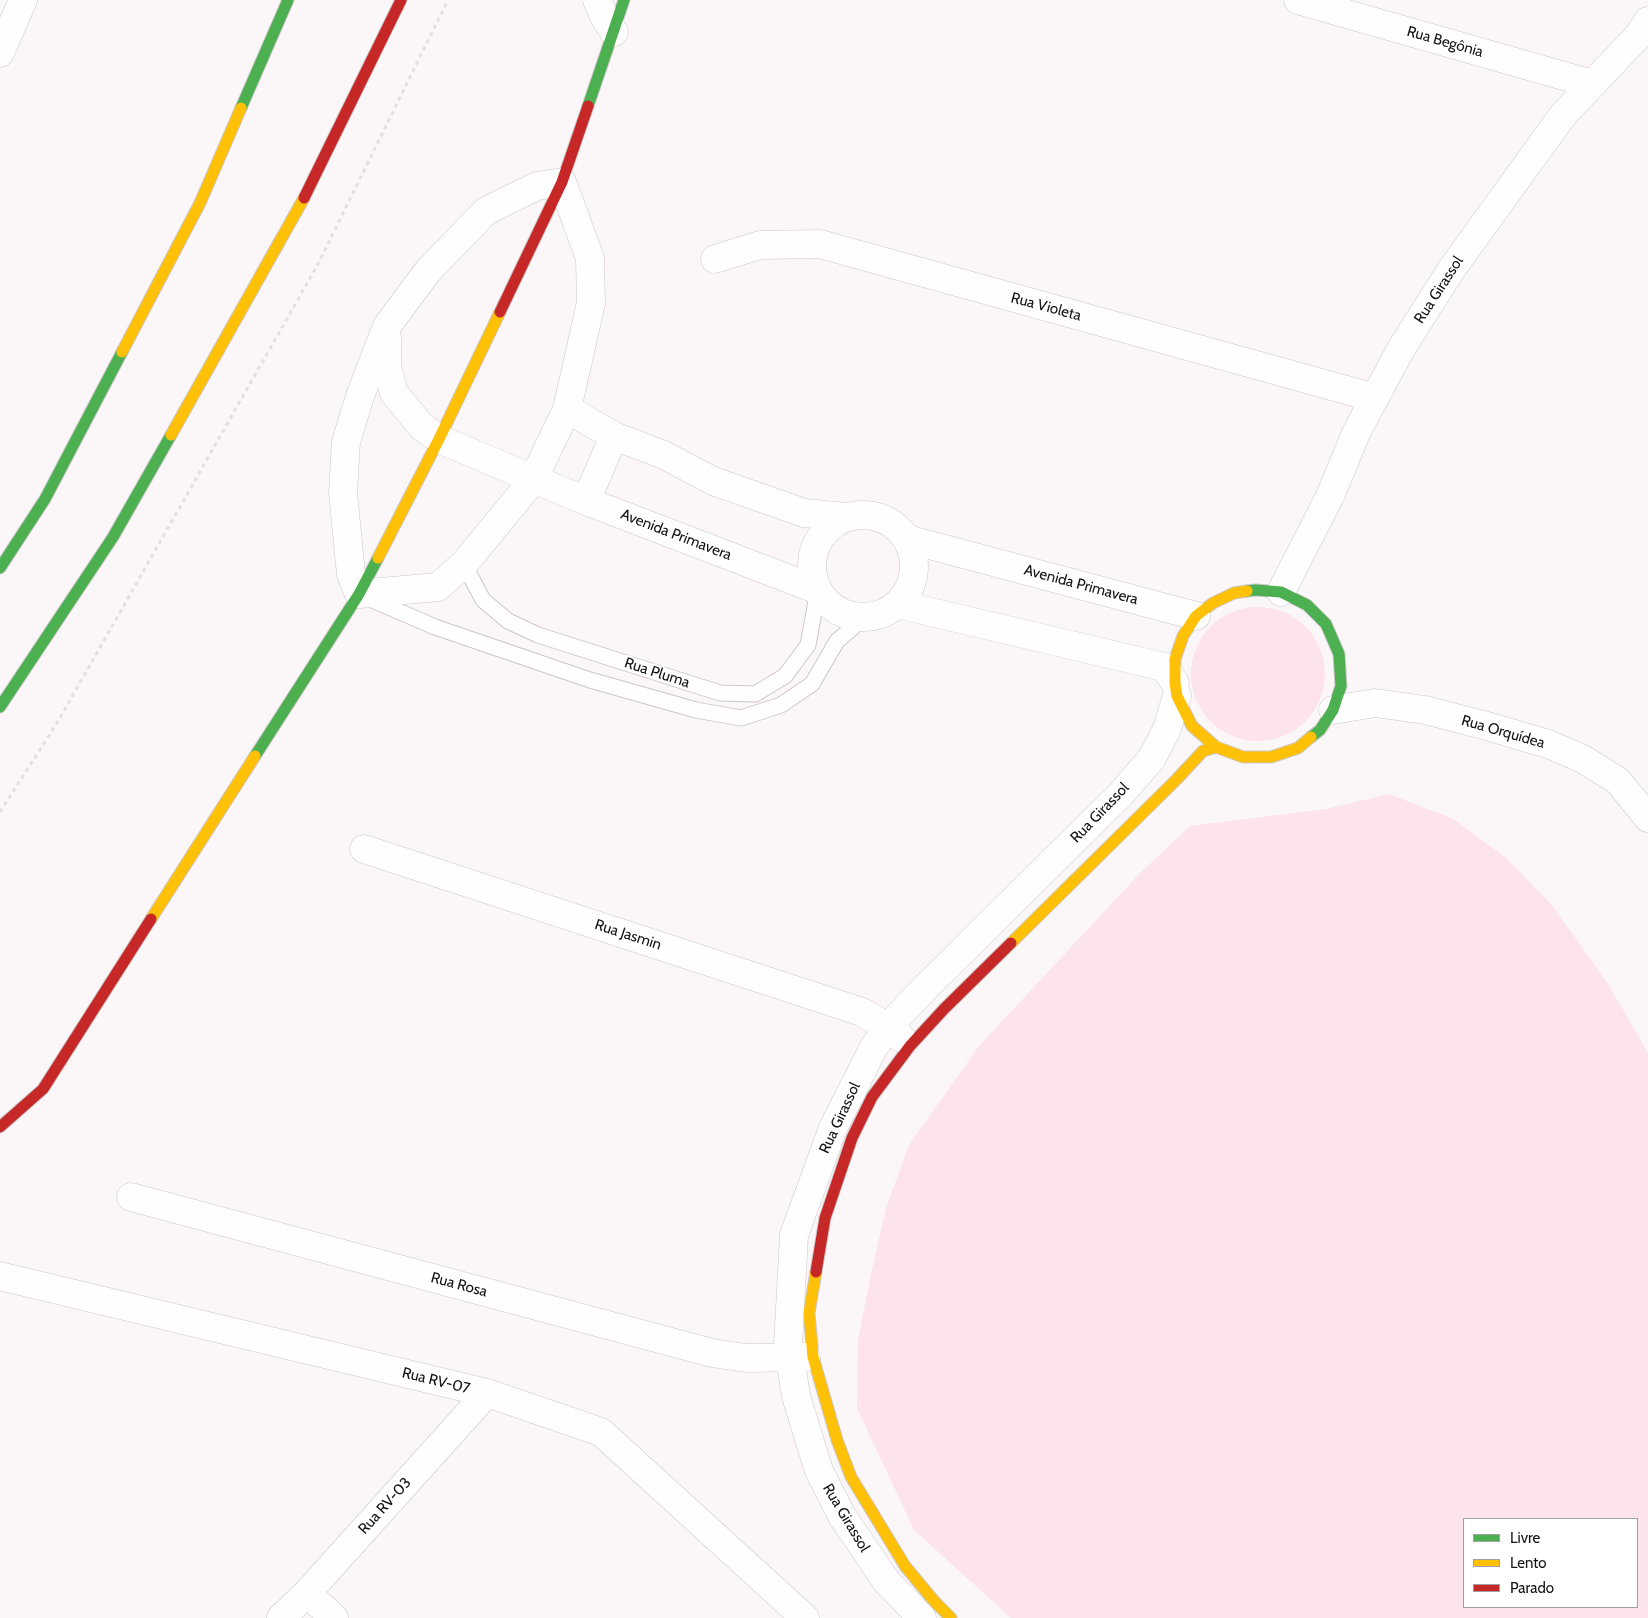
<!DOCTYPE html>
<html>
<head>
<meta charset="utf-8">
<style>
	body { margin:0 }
	#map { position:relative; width:1648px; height:1618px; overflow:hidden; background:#fbf6f8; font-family:Cabin,sans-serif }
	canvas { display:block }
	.legend { position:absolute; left:1463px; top:1518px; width:175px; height:90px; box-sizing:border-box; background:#fff; border:1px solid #a2a0a1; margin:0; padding:6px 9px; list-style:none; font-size:15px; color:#171214 }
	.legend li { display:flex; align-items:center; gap:10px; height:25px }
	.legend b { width:25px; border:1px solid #a2a0a1 }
</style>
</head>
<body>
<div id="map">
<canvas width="1648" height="1618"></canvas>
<ul class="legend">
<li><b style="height:6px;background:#4caf50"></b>Livre</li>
<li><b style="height:6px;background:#ffc107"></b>Lento</li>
<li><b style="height:6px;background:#c62828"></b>Parado</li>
</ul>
</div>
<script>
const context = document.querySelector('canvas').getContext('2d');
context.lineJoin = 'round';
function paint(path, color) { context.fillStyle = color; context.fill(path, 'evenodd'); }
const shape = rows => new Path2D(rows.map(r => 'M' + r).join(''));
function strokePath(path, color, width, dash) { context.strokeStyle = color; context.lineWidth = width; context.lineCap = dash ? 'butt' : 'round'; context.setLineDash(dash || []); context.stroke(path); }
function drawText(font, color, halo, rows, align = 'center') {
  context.font = font + ' Cabin,sans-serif'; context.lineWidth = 4; context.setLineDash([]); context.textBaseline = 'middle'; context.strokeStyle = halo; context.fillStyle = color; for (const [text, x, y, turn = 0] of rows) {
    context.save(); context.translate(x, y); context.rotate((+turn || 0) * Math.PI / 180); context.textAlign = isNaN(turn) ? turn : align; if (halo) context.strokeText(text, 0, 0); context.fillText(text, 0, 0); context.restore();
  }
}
const green = shape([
	'1191 674a67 67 0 1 1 134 0a67 67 0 1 1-134 0Z',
	[1389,794,1453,819,1505,857,1552,905,1608,984,1648,1053,1648,1618,1011,1618,914,1530,857,1408,858,1339,871,1274,886,1208,909,1145,979,1046,1140,873,1190,826,1326,809],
	[1637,1519,1637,1607,1464,1607,1464,1519]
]);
const path = shape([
	[0,812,57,723,317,266,448,0]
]);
const lane = shape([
	[464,564,483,600,508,621,538,635,720,693,755,694,785,676,808,645,818,590],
	[368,598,435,627,590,680,696,710,741,718,781,705,812,684,837,641,865,617]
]);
const street = shape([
	[597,0,605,18,614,32],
	[1298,0,1592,84],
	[0,53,23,0],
	[562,182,590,258,591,303,567,409,533,480,464,564,438,587,359,594,351,574,343,493,346,442,360,396,387,326,428,271,486,211,537,186,562,182],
	[715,259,760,245,820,244,1375,398],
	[387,338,387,367,394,393,422,427,439,439,586,501,818,590],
	[567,409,614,436,664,455,713,481,804,513,846,517],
	[586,501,614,436],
	'812 566a51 51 0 1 1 102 0a51 51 0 1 1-102 0Z',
	[907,539,1196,616],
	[1281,592,1331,494,1356,433,1401,349,1451,270,1563,115,1638,36,1648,21],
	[897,604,1164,667,1175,683],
	[1333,710,1375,703,1425,710,1487,726,1548,744,1583,759,1618,781,1648,818],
	[364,849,862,1012,888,1027,901,1038],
	[131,1197,712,1353,746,1358,806,1357],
	[0,1276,487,1393,601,1432,805,1618],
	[307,1593,334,1618],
	[281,1618,307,1593,487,1393],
	[922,1618,887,1582,842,1516,819,1471,796,1396,790,1357,788,1346,794,1235,833,1128,874,1047,888,1027,926,987,1121,794,1152,758,1167,729,1177,696]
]);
const fast = shape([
	[588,106,624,0],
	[241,108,288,0],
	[0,568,45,499,122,352],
	[1247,591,1256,590,1281,592,1307,605,1326,624,1339,654,1341,686,1333,710,1320,730,1311,737],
	[0,707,113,537,171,435],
	[255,756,359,594,378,558]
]);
const slow = shape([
	[122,352,200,203,241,108],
	[171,435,304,198],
	[378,558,439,439,500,312],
	[1216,747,1192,726,1177,696,1175,683,1175,659,1183,636,1196,616,1213,603,1234,593,1247,591],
	[151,919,255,756],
	[1011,943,1176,780,1203,751,1216,747,1243,757,1271,757,1298,748,1311,737],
	[816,1272,809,1313,813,1357,837,1440,851,1477,905,1566,934,1601,951,1618]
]);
const jam = shape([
	[304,198,401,0],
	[500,312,562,182,588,106],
	[0,1127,43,1089,151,919],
	[816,1272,825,1218,852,1138,872,1097,910,1046,944,1009,1011,943]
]);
const streetNames = [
	["Rua Begônia",1445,42,16],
	["Rua Girassol",1439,290,-57],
	["Rua Violeta",1046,307,15],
	["Avenida Primavera",676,535,21],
	["Avenida Primavera",1081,585,15],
	["Rua Pluma",657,673,18],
	["Rua Orquídea",1503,732,16],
	["Rua Girassol",1100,813,-46],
	["Rua Jasmin",628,935,18],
	["Rua Girassol",840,1118,-65],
	["Rua Rosa",459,1285,15],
	["Rua RV-07",436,1381,14],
	["Rua RV-03",385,1506,-48],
	["Rua Girassol",846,1518,59]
];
paint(green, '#fde4ec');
strokePath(lane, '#ccc7c9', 17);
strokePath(street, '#ccc7c9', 29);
strokePath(fast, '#ccc7c9', 13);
strokePath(slow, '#ccc7c9', 13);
strokePath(jam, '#ccc7c9', 13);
strokePath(path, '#e1e0e0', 3, [4, 4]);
strokePath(lane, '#fefefe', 15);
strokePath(street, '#fefefe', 28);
strokePath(fast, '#4caf50', 11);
strokePath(slow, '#ffc107', 11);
strokePath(jam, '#c62828', 11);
drawText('15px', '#171214', '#fff', streetNames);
</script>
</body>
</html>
